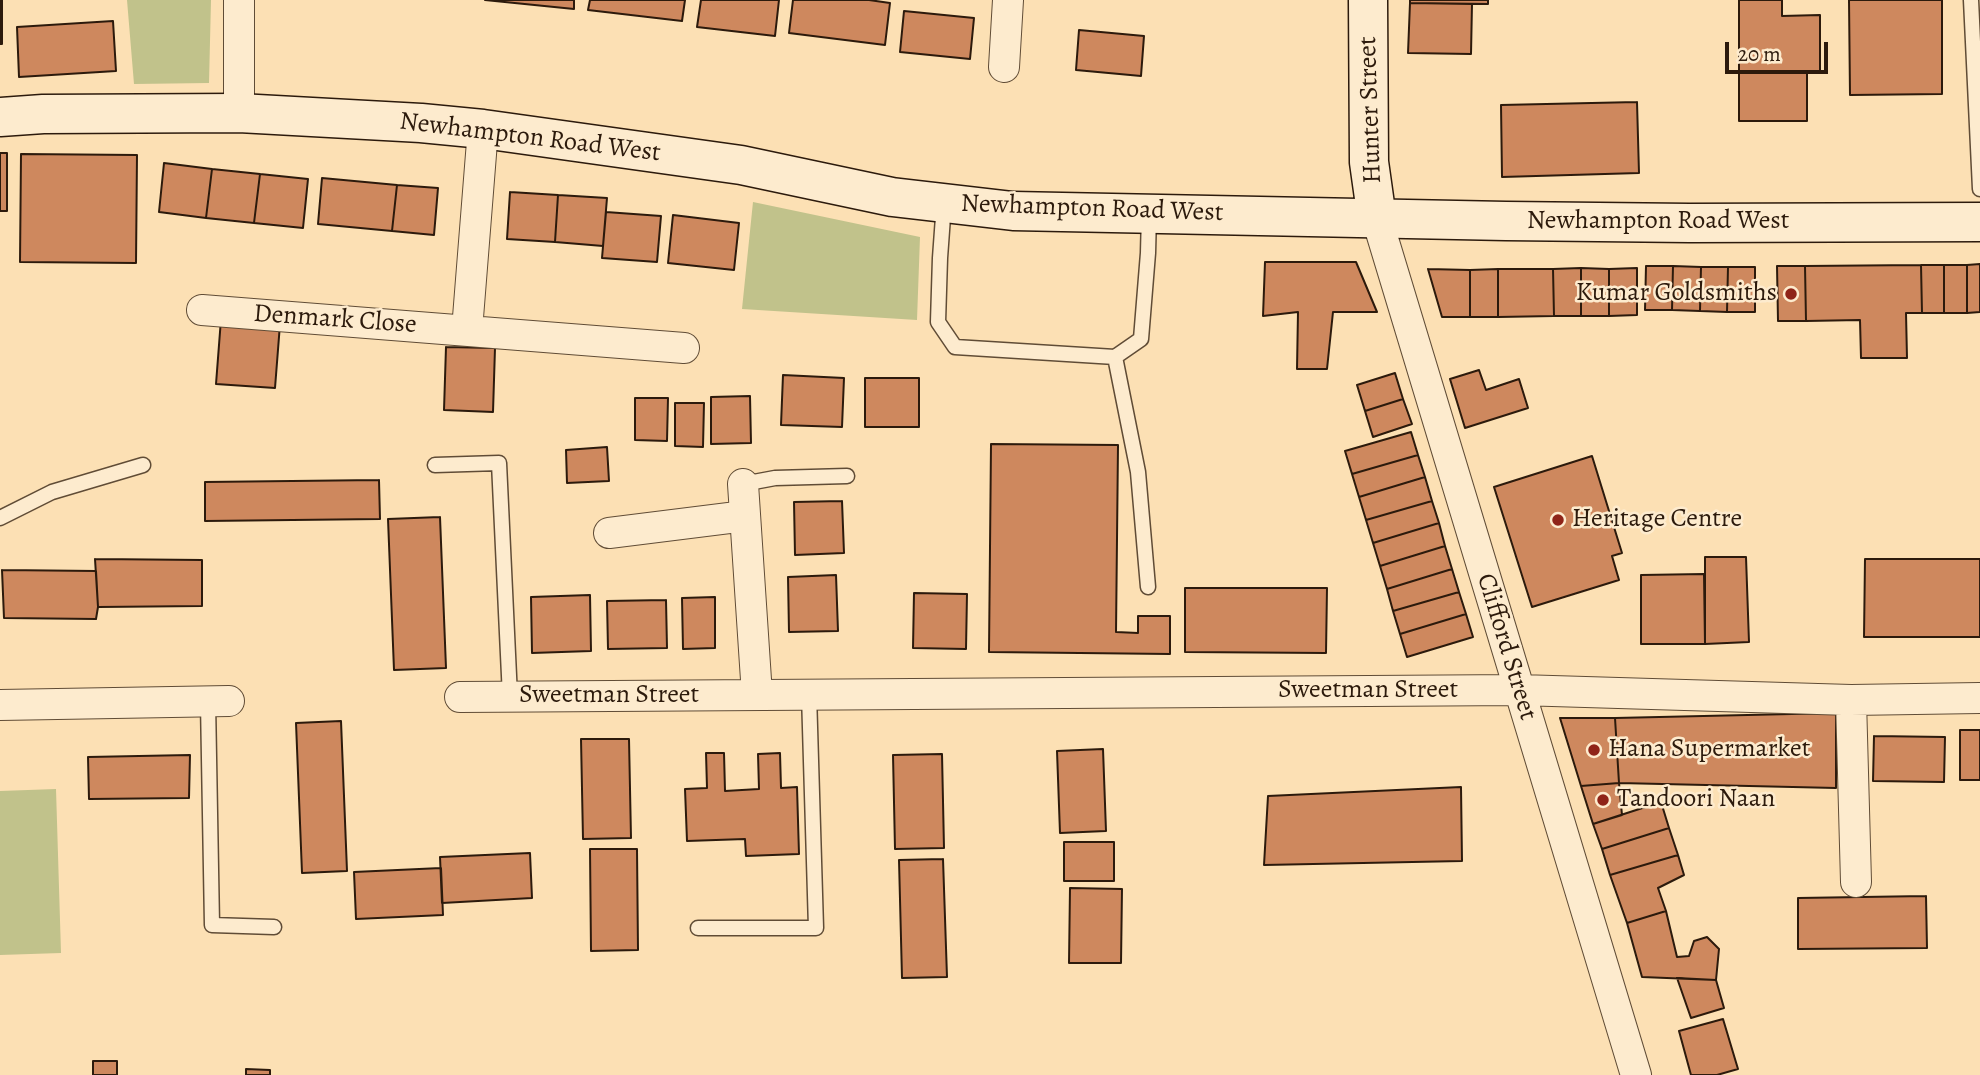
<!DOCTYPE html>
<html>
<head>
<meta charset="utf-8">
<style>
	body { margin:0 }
	#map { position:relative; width:1980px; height:1075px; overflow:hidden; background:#fce0b4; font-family:Alegreya,serif }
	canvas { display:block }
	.scale { position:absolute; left:1725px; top:42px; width:103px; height:32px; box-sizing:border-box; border:4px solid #2c1a0c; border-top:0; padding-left:9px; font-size:21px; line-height:24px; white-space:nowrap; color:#2c1a0c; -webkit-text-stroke:5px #fdebce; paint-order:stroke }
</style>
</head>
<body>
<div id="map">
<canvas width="1980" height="1075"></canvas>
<div class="scale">20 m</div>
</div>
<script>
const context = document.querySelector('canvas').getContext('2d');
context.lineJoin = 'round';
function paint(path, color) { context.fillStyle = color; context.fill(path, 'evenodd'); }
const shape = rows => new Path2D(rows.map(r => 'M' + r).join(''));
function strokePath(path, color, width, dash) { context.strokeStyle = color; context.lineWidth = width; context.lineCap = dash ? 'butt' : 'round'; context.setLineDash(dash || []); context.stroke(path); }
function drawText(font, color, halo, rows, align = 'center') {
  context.font = font + ' Alegreya,serif'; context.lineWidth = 5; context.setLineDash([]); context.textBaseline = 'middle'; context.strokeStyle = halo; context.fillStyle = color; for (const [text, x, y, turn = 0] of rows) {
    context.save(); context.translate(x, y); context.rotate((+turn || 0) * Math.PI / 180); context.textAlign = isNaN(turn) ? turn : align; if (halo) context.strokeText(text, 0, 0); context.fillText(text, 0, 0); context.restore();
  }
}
const green = shape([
	[127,0,211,0,209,83,134,84],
	[753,202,920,237,917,320,742,309],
	[56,789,61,953,0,955,0,791]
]);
const building = shape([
	[0,0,2,0,2,44,0,44,0,0],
	[485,0,574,0,574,9,485,0],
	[590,0,685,0,682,21,588,10,590,0],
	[701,0,779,0,775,36,697,27,701,0],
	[793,0,869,0,890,3,885,45,789,33,793,0],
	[1410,0,1488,0,1488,4,1410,3,1410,0],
	[1739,0,1782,0,1782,16,1820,15,1820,73,1807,73,1807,121,1739,121,1739,0],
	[1849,0,1942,0,1942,94,1850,95,1849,0],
	[1410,3,1472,4,1471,54,1408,53,1410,3],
	[904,11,974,18,970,59,900,52,904,11],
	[113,21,116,71,19,77,17,27,113,21],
	[1079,30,1144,36,1141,76,1076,70,1079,30],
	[1637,102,1639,173,1502,177,1501,105,1637,102],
	[0,153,7,153,7,211,0,211,0,153],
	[21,154,137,155,136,263,20,262,21,154],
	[164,163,212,169,206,218,159,212,164,163],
	[212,169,260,174,254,223,206,218,212,169],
	[260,174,308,179,303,228,254,223,260,174],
	[322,178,397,185,392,231,318,224,322,178],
	[397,185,438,188,434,235,392,231,397,185],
	[510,192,558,195,555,242,507,239,510,192],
	[558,195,607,198,603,246,555,242,558,195],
	[606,212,661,216,657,262,602,258,606,212],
	[673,215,739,223,734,270,668,263,673,215],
	[1265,262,1356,262,1377,312,1333,312,1327,369,1297,369,1298,312,1263,316,1265,262],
	[1980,264,1980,312,1967,313,1967,265,1980,264],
	[1921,265,1922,313,1906,313,1907,358,1861,358,1860,320,1806,321,1805,266,1921,265],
	[1921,265,1944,265,1944,313,1922,313,1921,265],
	[1944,265,1967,265,1967,313,1944,313,1944,265],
	[1646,266,1673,266,1672,310,1645,310,1646,266],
	[1673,266,1701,267,1700,311,1672,310,1673,266],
	[1777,266,1805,266,1806,321,1778,321,1777,266],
	[1701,267,1728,267,1727,312,1700,311,1701,267],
	[1728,267,1755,267,1755,312,1727,312,1728,267],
	[1581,268,1581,316,1554,316,1553,269,1581,268],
	[1581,268,1609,269,1609,316,1581,316,1581,268],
	[1637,268,1637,315,1609,316,1609,269,1637,268],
	[1428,269,1470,270,1470,317,1442,317,1428,269],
	[1498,269,1498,317,1470,317,1470,270,1498,269],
	[1498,269,1553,269,1554,316,1498,317,1498,269],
	[221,319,280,324,275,388,216,384,221,319],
	[446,347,495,348,493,412,444,410,446,347],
	[1479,370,1486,390,1519,379,1528,408,1465,428,1450,379,1479,370],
	[1395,373,1403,399,1365,411,1357,385,1395,373],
	[783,375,844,378,842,427,781,425,783,375],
	[865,378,919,378,919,427,865,427,865,378],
	[750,396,751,443,711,444,711,397,750,396],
	[635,398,668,398,667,441,635,440,635,398],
	[1403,399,1412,424,1373,437,1365,411,1403,399],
	[675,403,704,403,703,447,675,446,675,403],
	[1411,432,1418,455,1352,474,1345,451,1411,432],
	[991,444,1118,445,1116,632,1138,633,1138,616,1170,616,1170,654,989,652,991,444],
	[607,447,609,481,567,483,566,450,607,447],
	[1418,455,1425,477,1359,497,1352,474,1418,455],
	[1592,456,1622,553,1612,556,1619,580,1532,607,1494,487,1592,456],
	[1425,477,1432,501,1366,520,1359,497,1425,477],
	[379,480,380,519,205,521,205,482,379,480],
	[842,501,844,553,795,555,794,502,842,501],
	[1432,501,1439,523,1373,543,1366,520,1432,501],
	[440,517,446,668,394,670,388,519,440,517],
	[1439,523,1445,546,1380,566,1373,543,1439,523],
	[1445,546,1452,569,1387,589,1380,566,1445,546],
	[1705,557,1746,557,1749,642,1705,644,1705,557],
	[95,559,202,560,202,606,98,607,95,559],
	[1865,559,1980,559,1980,637,1864,637,1865,559],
	[1452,569,1459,592,1393,611,1387,589,1452,569],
	[2,570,96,571,98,607,96,619,4,618,2,570],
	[1704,574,1705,644,1641,644,1641,575,1704,574],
	[836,575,838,631,789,632,788,577,836,575],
	[1185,588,1327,588,1326,653,1185,652,1185,588],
	[1459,592,1466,614,1400,634,1393,611,1459,592],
	[914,593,967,594,966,649,913,648,914,593],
	[590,595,591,651,532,653,531,597,590,595],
	[715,597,715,648,683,649,682,598,715,597],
	[666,600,667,648,608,649,607,601,666,600],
	[1466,614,1473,637,1407,657,1400,634,1466,614],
	[1836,713,1836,788,1619,783,1615,718,1836,713],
	[1560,718,1615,718,1619,783,1581,786,1560,718],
	[341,721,347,871,302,873,296,723,341,721],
	[1960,730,1980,730,1980,780,1960,780,1960,730],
	[1874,736,1945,737,1944,782,1873,781,1874,736],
	[581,739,629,739,631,838,583,839,581,739],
	[1103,749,1106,831,1060,833,1057,751,1103,749],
	[706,753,724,753,725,791,759,789,758,754,780,753,781,788,797,787,799,854,746,856,745,839,687,841,685,789,707,788,706,753],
	[942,754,944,848,895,849,893,755,942,754],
	[190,755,189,798,89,799,88,757,190,755],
	[1619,783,1622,815,1593,824,1581,786,1619,783],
	[1461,787,1462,861,1264,865,1268,796,1461,787],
	[1661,802,1669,828,1602,849,1593,824,1661,802],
	[1669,828,1678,855,1610,875,1602,849,1669,828],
	[1064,842,1114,842,1114,881,1064,881,1064,842],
	[590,849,637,849,638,950,591,951,590,849],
	[530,853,532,898,442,903,440,857,530,853],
	[1678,855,1684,875,1658,888,1666,911,1627,923,1610,875,1678,855],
	[943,859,947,977,902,978,899,860,943,859],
	[441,868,443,915,356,919,354,872,441,868],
	[1070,888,1122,889,1121,963,1069,963,1070,888],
	[1926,896,1927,948,1798,949,1798,898,1926,896],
	[1666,911,1677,957,1689,956,1694,941,1707,937,1719,949,1716,980,1642,977,1627,923,1666,911],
	[1677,978,1716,980,1724,1008,1691,1018,1677,978],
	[1723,1019,1738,1069,1717,1075,1691,1075,1679,1031,1723,1019],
	[93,1061,117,1061,117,1075,93,1075,93,1061],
	[246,1069,270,1070,270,1075,246,1075,246,1069]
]);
const lane = shape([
	[1971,0,1980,189],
	[944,203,940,258,938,322,955,347,1115,357,1141,339,1148,253,1149,214],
	[1115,357,1138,472,1148,587],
	[435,465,499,463,510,697],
	[743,484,775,478,847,476],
	[0,518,52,492,143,465],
	[208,702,212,925,274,927],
	[698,928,816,928,809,694]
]);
const street = shape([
	[1004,67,1008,0],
	[239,113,239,0],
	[1377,219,1636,1075],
	[202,310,684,348],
	[467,330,483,129],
	[743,484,757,695],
	[609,533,745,516],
	[460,697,1519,690,1851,700,1980,698],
	[1851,700,1856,882],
	[0,705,229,701]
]);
const secondary = shape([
	[1368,0,1369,162,1377,219],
	[0,117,43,114,239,113,421,123,483,129,741,165,892,197,1013,211,1506,221,1690,223,1980,222]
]);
const markers = [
	[1791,294,7,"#8f2418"],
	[1558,520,7,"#8f2418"],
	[1594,750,7,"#8f2418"],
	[1603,800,7,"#8f2418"]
];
const streetNames = [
	["Hunter Street",1371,110,-92],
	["Newhampton Road West",530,138,7],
	["Newhampton Road West",1092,209,2],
	["Newhampton Road West",1658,222],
	["Denmark Close",335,320,4],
	["Clifford Street",1506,647,73],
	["Sweetman Street",1368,691],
	["Sweetman Street",609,696]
];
const poiNames = [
	["Kumar Goldsmiths",1777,294,"right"],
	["Heritage Centre",1572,520],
	["Hana Supermarket",1608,750],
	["Tandoori Naan",1617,800]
];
paint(green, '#c1c28b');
paint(building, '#ce885e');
strokePath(building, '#2c1a0c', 2);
strokePath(lane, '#604c36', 17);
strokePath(street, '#604c36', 32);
strokePath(secondary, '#2c1a0c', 41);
strokePath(lane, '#fdebce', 14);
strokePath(street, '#fdebce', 30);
strokePath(secondary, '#fdebce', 38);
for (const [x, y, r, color] of markers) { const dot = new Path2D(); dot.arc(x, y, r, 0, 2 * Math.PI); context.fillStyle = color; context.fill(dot); strokePath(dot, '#fdebce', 2.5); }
drawText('26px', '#2c1a0c', '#fdebce', streetNames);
drawText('26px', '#2c1a0c', '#fdebce', poiNames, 'left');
</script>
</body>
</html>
